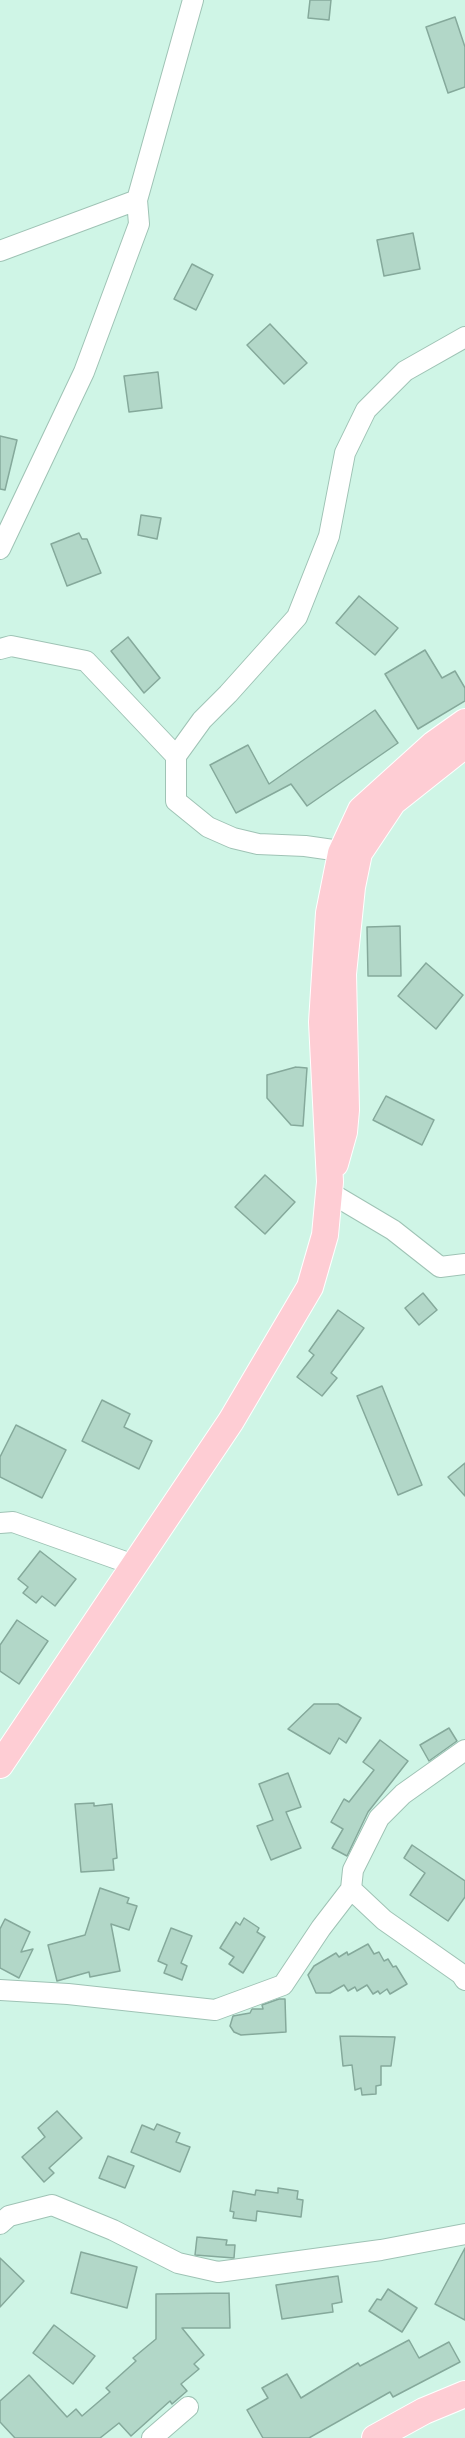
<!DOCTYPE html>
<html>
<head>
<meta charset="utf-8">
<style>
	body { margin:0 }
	canvas { display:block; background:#cff5e6 }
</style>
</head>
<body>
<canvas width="465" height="2438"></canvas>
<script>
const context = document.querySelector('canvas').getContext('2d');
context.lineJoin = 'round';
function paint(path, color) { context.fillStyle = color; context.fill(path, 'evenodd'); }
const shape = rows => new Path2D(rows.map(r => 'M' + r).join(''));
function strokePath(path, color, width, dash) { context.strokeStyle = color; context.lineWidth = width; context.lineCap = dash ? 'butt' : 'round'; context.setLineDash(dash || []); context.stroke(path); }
const building = shape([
	[310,0,331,0,329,20,308,18,310,0],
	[455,17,465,47,465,87,448,93,426,27,455,17],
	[413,233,420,269,384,276,377,240,413,233],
	[192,264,213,275,196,310,174,299,192,264],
	[270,324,307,363,284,384,247,345,270,324],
	[158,372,162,408,129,412,124,376,158,372],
	[0,436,17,440,5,490,0,489,0,436],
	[141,515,161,518,157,539,138,535,141,515],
	[79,533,82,539,87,539,101,573,67,586,51,544,79,533],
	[359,596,398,628,375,655,336,623,359,596],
	[128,637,160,678,144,693,111,651,128,637],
	[425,650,442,678,455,671,465,688,465,701,418,729,385,674,425,650],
	[375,710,398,743,307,806,291,784,236,813,210,765,248,745,269,784,375,710],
	[400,926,401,976,368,976,367,927,400,926],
	[426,963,463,995,436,1029,398,996,426,963],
	[296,1067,307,1068,303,1126,291,1125,267,1098,267,1075,296,1067],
	[386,1096,434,1120,422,1145,373,1120,386,1096],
	[265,1175,295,1202,265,1234,235,1207,265,1175],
	[423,1293,437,1310,419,1325,405,1308,423,1293],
	[338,1310,364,1328,331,1373,337,1378,322,1396,297,1377,314,1355,309,1351,338,1310],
	[382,1386,422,1485,398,1495,357,1396,382,1386],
	[102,1400,130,1414,124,1427,152,1441,139,1469,82,1441,102,1400],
	[16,1425,66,1450,42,1498,0,1477,0,1457,16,1425],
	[465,1463,465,1496,448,1477,465,1463],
	[40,1551,76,1579,55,1606,42,1596,36,1603,23,1593,28,1587,18,1579,40,1551],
	[17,1620,48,1641,19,1684,0,1671,0,1645,17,1620],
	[314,1704,338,1704,361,1718,346,1743,339,1738,330,1754,288,1729,314,1704],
	[449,1728,457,1741,429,1761,420,1745,449,1728],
	[380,1740,408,1761,368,1812,347,1856,332,1848,343,1829,331,1822,344,1799,349,1802,374,1770,363,1762,380,1740],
	[288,1773,301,1807,286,1812,301,1848,271,1860,257,1826,273,1820,259,1784,288,1773],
	[94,1803,94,1806,112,1804,117,1858,113,1859,114,1870,81,1872,75,1804,94,1803],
	[412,1845,465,1881,465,1897,448,1921,410,1895,425,1873,404,1858,412,1845],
	[100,1888,129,1898,127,1903,137,1906,129,1930,111,1924,120,1971,90,1977,89,1972,57,1981,48,1945,85,1935,100,1888],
	[244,1918,259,1928,257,1932,265,1937,243,1973,229,1964,234,1957,220,1948,236,1922,240,1925,244,1918],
	[5,1919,30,1932,21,1952,33,1949,19,1978,0,1968,0,1929,5,1919],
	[171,1928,192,1936,181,1963,187,1966,182,1980,164,1973,167,1965,158,1961,171,1928],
	[368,1944,374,1954,379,1952,384,1961,388,1959,393,1967,396,1966,407,1984,390,1994,387,1989,380,1994,378,1991,373,1994,367,1985,357,1991,355,1987,348,1991,344,1985,330,1993,316,1993,308,1975,314,1966,336,1953,339,1957,347,1952,348,1955,368,1944],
	[279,1999,285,1999,286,2032,241,2035,234,2032,230,2026,233,2016,250,2013,252,2009,263,2009,262,2005,279,1999],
	[340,2036,395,2037,391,2066,381,2066,381,2085,376,2086,376,2094,362,2095,361,2088,355,2090,352,2065,343,2066,340,2036],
	[57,2111,82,2138,49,2168,54,2173,44,2182,22,2157,45,2137,38,2128,57,2111],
	[157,2124,180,2133,176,2142,190,2147,180,2172,131,2152,142,2125,154,2130,157,2124],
	[108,2156,134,2166,125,2188,99,2178,108,2156],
	[278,2188,298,2191,297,2199,303,2200,301,2217,257,2211,256,2221,233,2218,234,2212,230,2211,233,2191,255,2195,256,2190,278,2193,278,2188],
	[197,2237,227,2240,226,2245,235,2245,234,2258,195,2255,197,2237],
	[465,2248,465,2320,435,2304,465,2248],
	[81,2252,137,2267,127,2308,71,2293,81,2252],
	[0,2258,24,2281,0,2307,0,2258],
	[338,2276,342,2302,332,2304,333,2312,282,2319,276,2285,338,2276],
	[388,2289,417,2308,402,2332,369,2311,377,2299,381,2300,388,2289],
	[229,2293,230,2328,182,2328,204,2355,194,2364,199,2369,181,2384,187,2391,172,2404,170,2401,131,2436,119,2423,100,2438,15,2438,0,2422,0,2401,29,2375,67,2417,76,2409,82,2416,110,2392,106,2388,136,2361,133,2358,156,2339,156,2294,229,2293],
	[54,2325,95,2356,73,2384,33,2353,54,2325],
	[409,2340,419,2358,449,2342,460,2362,393,2397,390,2392,309,2438,263,2438,247,2410,268,2398,262,2388,287,2374,301,2398,358,2363,360,2366,409,2340]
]);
const minor = shape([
	[0,251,137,200],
	[0,549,84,372,139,224,137,200,193,0],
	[0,649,11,646,86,661,176,756],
	[354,853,305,846,258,844,233,838,208,827,176,801,176,756,202,720,228,694,297,617,329,536,345,453,366,410,405,371,465,337],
	[329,1192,393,1230,440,1267,465,1264],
	[0,1523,13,1522,134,1565],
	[351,1889,384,1920,461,1974,465,1980],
	[0,1990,68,1994,215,2010,283,1985,321,1928,351,1889,353,1870,379,1818,403,1794,465,1750],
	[0,2224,9,2216,52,2205,113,2230,178,2263,218,2272,381,2250,465,2234],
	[152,2438,188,2407]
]);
const major = shape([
	[335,1164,344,1132,346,1110,343,974,352,887,359,853,393,802,465,745],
	[0,1765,231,1421,310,1287,325,1235,330,1182,322,1022,329,913,341,853,361,810,434,744,465,722],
	[375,2438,424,2411,465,2394]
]);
paint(building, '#b2d7c8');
strokePath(building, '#85a99b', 1.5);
strokePath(minor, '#9fc3b5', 22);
strokePath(major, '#fff', 28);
strokePath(minor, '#fff', 20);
strokePath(major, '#fecdd4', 26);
</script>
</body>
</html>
